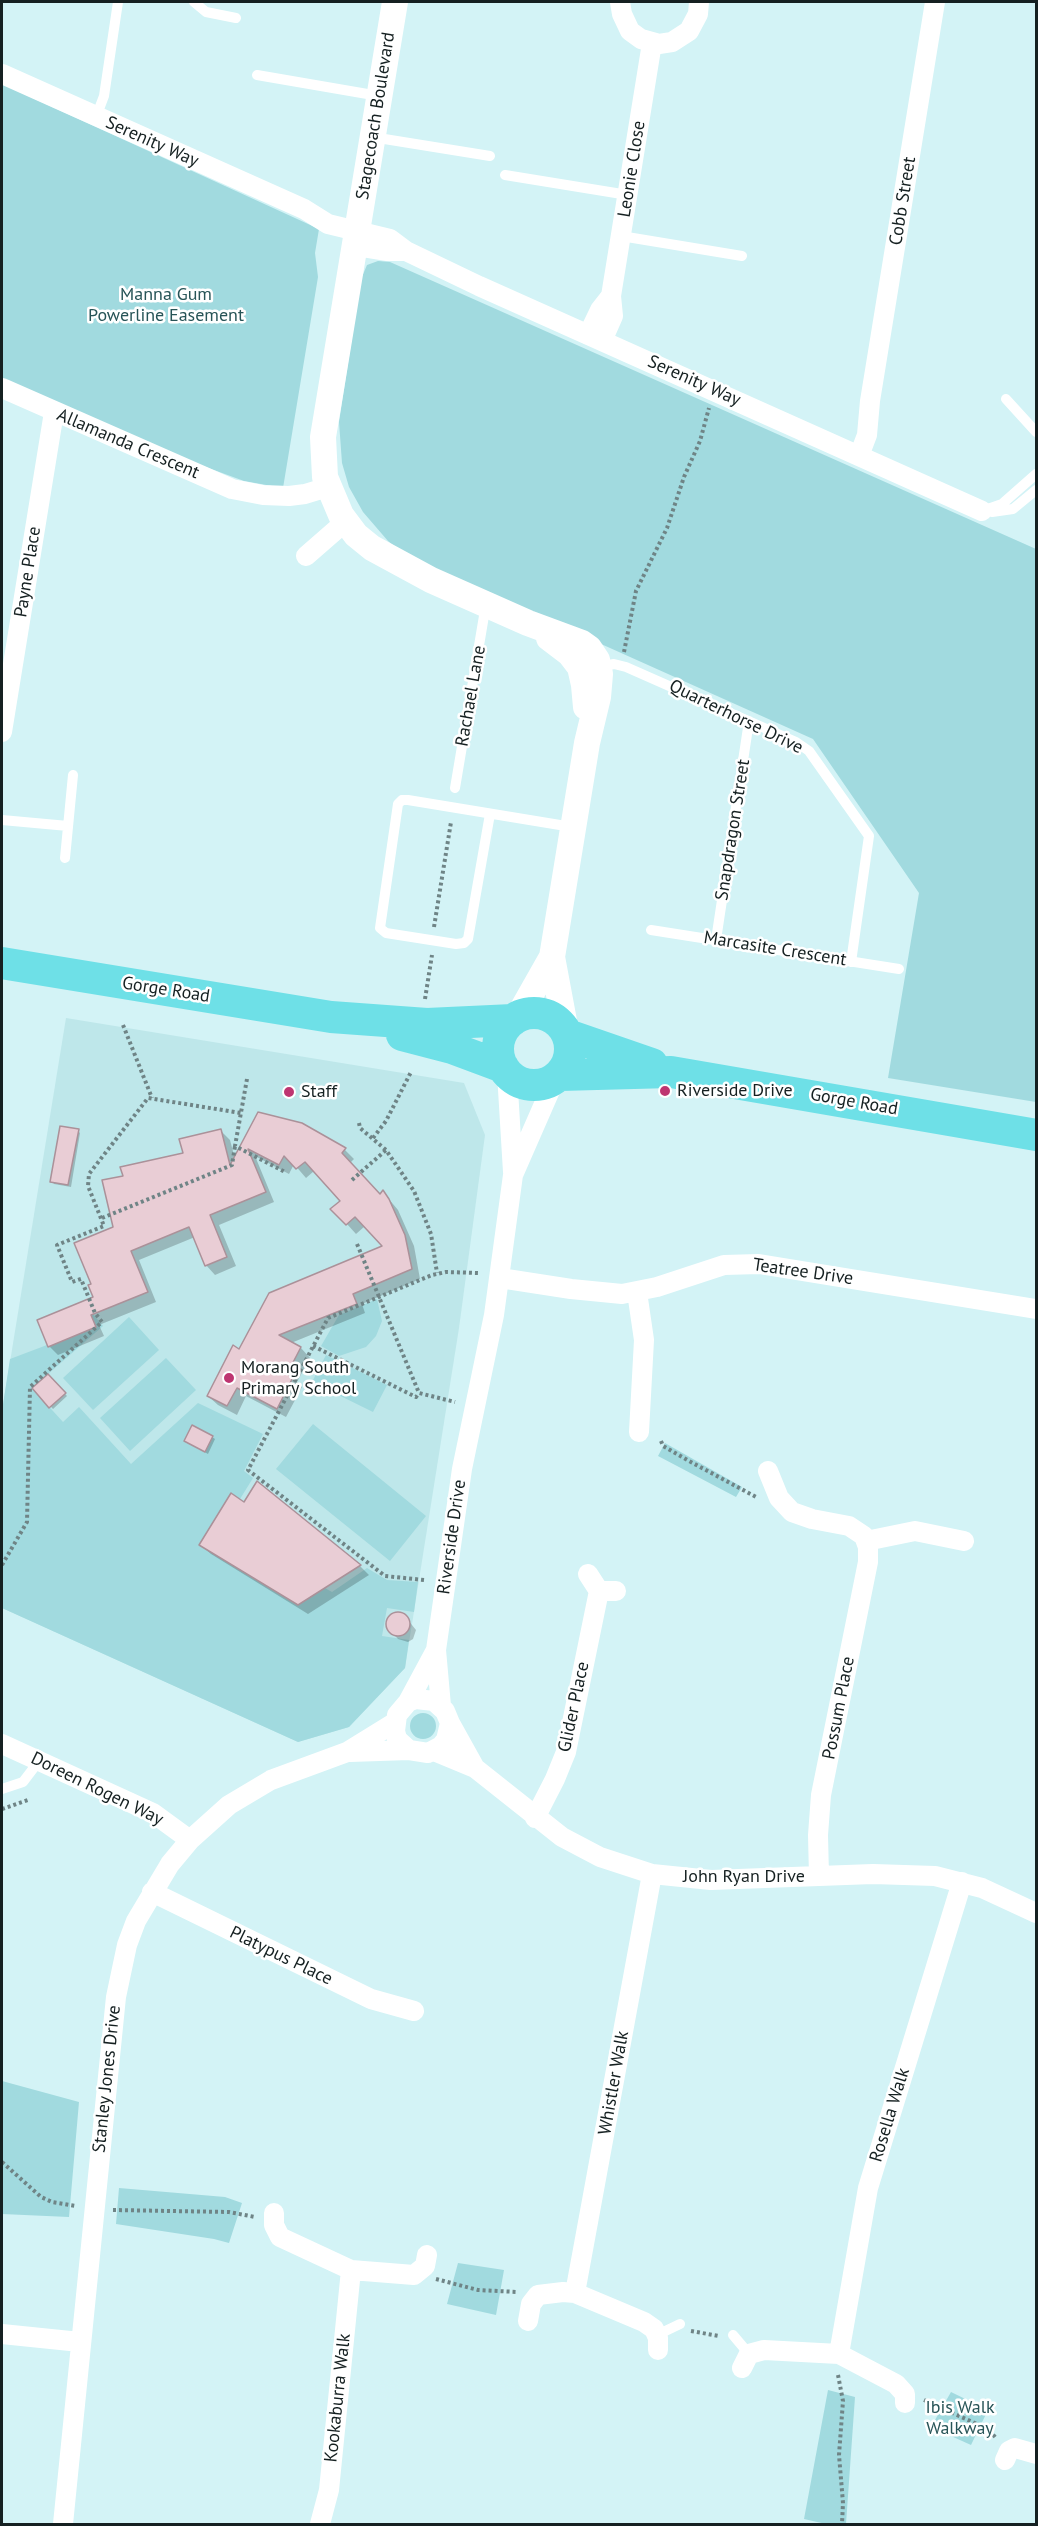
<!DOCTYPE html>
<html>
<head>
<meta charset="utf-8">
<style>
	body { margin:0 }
	#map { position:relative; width:1038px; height:2526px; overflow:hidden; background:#d3f3f6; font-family:"PT Sans",sans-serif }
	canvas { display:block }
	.frame { position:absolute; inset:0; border:3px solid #152021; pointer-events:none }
</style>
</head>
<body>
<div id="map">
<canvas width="1038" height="2526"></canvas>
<div class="frame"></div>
</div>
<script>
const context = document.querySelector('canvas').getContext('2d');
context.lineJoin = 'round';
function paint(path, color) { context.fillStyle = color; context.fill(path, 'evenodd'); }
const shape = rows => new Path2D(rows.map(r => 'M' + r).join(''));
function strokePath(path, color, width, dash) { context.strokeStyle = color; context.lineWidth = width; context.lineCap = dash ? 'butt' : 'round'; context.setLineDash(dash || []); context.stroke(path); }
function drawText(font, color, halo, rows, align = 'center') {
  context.font = font + ' "PT Sans",sans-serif'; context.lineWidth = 5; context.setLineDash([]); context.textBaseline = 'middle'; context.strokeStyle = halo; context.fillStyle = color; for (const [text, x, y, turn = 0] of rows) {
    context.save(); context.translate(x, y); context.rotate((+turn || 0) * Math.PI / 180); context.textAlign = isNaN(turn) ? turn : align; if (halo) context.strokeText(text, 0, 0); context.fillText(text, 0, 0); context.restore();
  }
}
const built = shape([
	[66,1018,464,1083,485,1135,459,1328,405,1668,349,1727,298,1742,2,1608,2,1411]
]);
const green = shape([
	[2,84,319,229,315,253,318,277,283,488,244,481,181,458,2,378],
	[378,261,390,262,1036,549,1036,1102,888,1078,919,893,813,739,407,557,388,541,363,512,349,487,342,463,339,422,361,279,367,265],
	[377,1299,382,1321,376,1336,366,1347,339,1356,321,1346,339,1315],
	[88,1308,103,1326,32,1388,63,1422,79,1407,131,1464,198,1403,263,1434,244,1471,253,1478,240,1499,231,1494,200,1545,297,1605,325,1588,332,1592,367,1568,387,1580,418,1582,414,1612,387,1608,382,1636,409,1640,405,1668,349,1727,298,1742,2,1608,2,1411,10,1359,47,1345,48,1347],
	[129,1317,159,1350,93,1410,63,1378],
	[326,1355,387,1385,373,1412,312,1382],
	[166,1358,196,1390,130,1451,100,1418],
	[313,1424,426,1516,390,1561,276,1469],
	[665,1443,742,1487,736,1497,658,1456],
	'410 1726a13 13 0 1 1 26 0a13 13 0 1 1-26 0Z',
	[2,2081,79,2102,69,2217,2,2214],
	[119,2188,225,2197,242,2203,229,2243,214,2239,116,2224],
	[458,2263,504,2270,496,2315,447,2304],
	[828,2390,855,2397,846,2524,826,2524,804,2519],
	[951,2392,988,2410,971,2445,931,2427]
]);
const shadow = shape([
	[259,1113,301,1124,345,1150,354,1159,350,1163,380,1195,383,1192,398,1210,414,1246,420,1279,362,1304,365,1313,291,1343,301,1348,310,1358,297,1382,302,1387,286,1417,246,1396,237,1415,218,1405,208,1396,240,1351,384,1247,365,1226,356,1234,347,1224,342,1201,314,1171,306,1178,294,1164,289,1174,255,1156,274,1202,219,1225,236,1266,215,1275,206,1265,195,1237,139,1260,156,1302,99,1325,104,1336,58,1355,49,1346,95,1298,114,1228,124,1177,184,1154,221,1131,230,1140,235,1159],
	[78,1131,80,1133,71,1187,54,1184,52,1181],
	[48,1376,67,1396,53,1409,34,1389],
	[212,1437,215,1439,208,1454,185,1441],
	[258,1483,360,1566,369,1575,308,1614,211,1554,201,1545,244,1504],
	[397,1614,404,1615,416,1630,413,1639,408,1642,398,1639,387,1627,388,1620]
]);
const building = shape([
	[258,1112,302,1123,346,1148,342,1153,380,1194,383,1190,389,1199,405,1235,412,1269,353,1294,357,1304,279,1335,301,1347,287,1374,293,1377,277,1409,237,1388,227,1406,207,1396,233,1345,239,1349,269,1293,382,1246,355,1217,346,1225,330,1209,340,1201,305,1162,296,1169,284,1156,279,1165,248,1149,266,1192,210,1215,227,1257,205,1266,189,1227,131,1251,148,1292,91,1315,96,1327,48,1347,37,1320,93,1297,88,1285,91,1284,74,1243,113,1227,102,1180,123,1176,120,1167,183,1153,179,1139,221,1129,230,1165,258,1112],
	[60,1126,79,1129,68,1185,50,1182,60,1126],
	[48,1374,66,1393,49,1408,32,1388,48,1374],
	[192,1425,213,1436,205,1452,184,1441,192,1425],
	[257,1481,361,1565,298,1605,199,1545,231,1493,244,1502,257,1481],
	'386 1624a12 12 0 1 1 24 0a12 12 0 1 1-24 0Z'
]);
const path = shape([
	[624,652,636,591,667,528,684,477,700,441,709,408],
	[434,927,451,822],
	[425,999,432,955],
	[123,1025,152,1098],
	[247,1079,235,1146,285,1172],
	[359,1123,360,1128,386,1150,414,1191,431,1234,437,1273],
	[373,1138,386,1121,411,1072],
	[352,1180,386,1150],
	[102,1218,232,1165,235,1146],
	[357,1244,419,1393,455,1402],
	[313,1346,416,1397,419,1393],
	[661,1441,663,1446,689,1461,758,1498],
	[2,1565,27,1522,30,1387,102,1322,95,1313,81,1279,72,1282,57,1245,104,1226,88,1186,89,1174,148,1098,241,1113],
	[424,1580,385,1576,248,1470,328,1318,432,1275,446,1272,478,1273],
	[2,1809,28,1800],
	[2,2162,41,2197,52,2202,76,2206],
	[113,2210,229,2212,255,2217],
	[436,2279,478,2290,517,2292],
	[691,2331,719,2336],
	[838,2375,843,2401,839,2455,843,2503,842,2524],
	[924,2400,988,2429,996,2438]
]);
const service = shape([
	[194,2,206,12,236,18],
	[257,75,379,96],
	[96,117,104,96,118,2],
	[372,137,490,156],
	[505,175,628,195],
	[621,236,742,256],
	[1006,399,1036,432],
	[982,511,1002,504,1036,474],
	[992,512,1013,509,1036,490],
	[599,667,614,664,626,667,796,742,809,751,869,836,851,962],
	[455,788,486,604],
	[490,814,468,939,464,943,456,944,386,933,380,928,398,804,402,800,408,800,572,827],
	[2,820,68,826],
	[65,858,73,775],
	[651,930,899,969],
	[716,940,749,721],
	[2,1789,23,1782,39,1761],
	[657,2335,680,2324],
	[733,2335,749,2354]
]);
const minor = shape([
	[620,2,622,14,630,31,641,39,659,44,672,42,689,31,698,14,699,2],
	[2,74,304,209,328,224,390,239,406,251,479,286,982,511],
	[355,246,386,251,406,251],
	[588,335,600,310,611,296],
	[602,341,613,316,611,296,652,43],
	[2,388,232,489,263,495,289,496,305,494,328,487],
	[859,456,867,435,870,401,935,2],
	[306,556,345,522],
	[2,732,54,412],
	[507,1073,513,1172],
	[500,1278,571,1289,622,1294,657,1287,724,1265,759,1264,1036,1309],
	[637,1292,644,1340,639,1432],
	[768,1471,779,1498,792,1512,812,1519,849,1526,864,1536,868,1547,868,1562,821,1795,818,1835,819,1876],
	[866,1541,915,1531,964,1541],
	[588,1574,599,1591,616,1591],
	[408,1702,436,1650],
	[441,1706,436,1650,462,1469,494,1315,513,1175,555,1079],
	[450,1723,446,1740,441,1746,428,1753,409,1750,397,1739,395,1731,397,1715,408,1702,416,1699,434,1701,445,1711,450,1723,475,1768],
	[2,1744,153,1813,190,1840],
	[434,1751,475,1768,562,1837,600,1857,652,1874,711,1880,873,1874,935,1876,982,1888,1036,1913],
	[350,1752,409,1750],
	[535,1818,555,1779,566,1752,599,1591],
	[152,1892,371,1999,414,2011],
	[274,2213,274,2225,280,2237,351,2270,414,2275,425,2266,427,2255],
	[575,2293,652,1874],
	[528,2321,531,2304,538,2295,563,2292,575,2293,644,2322,654,2329,658,2338,658,2350],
	[2,2334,80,2342],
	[839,2354,896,2384,905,2394,905,2403],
	[742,2368,749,2354,764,2350,839,2354,868,2188,962,1882],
	[1005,2460,1009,2451,1015,2448,1036,2454],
	[63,2524,116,1997,127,1945,136,1921,170,1864,190,1840,229,1805,271,1780,347,1752,394,1723],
	[320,2524,329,2490,351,2270]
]);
const tertiary = shape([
	[395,2,323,437,325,477,341,515,356,535,372,548,431,580,528,623,582,643,589,648,597,660,600,674,598,697,587,743,552,957,566,1032],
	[549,638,570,654,580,667,584,685,586,707],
	[518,1017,552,957]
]);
const primary = shape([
	[2,963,331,1017,427,1024,513,1020],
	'498 1049a36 36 0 1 1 72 0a36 36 0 1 1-72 0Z',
	[402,1035,452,1048,503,1067],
	[568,1035,652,1064],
	[560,1075,671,1072,1036,1135]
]);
const markers = [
	[665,1091,6,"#be3571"],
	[289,1092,6,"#be3571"],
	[229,1378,6,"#be3571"]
];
const streetNames = [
	["Stagecoach Boulevard",376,116,-81],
	["Serenity Way",152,142,24],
	["Leonie Close",632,169,-81],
	["Cobb Street",903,201,-81],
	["Serenity Way",694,381,24],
	["Allamanda Crescent",128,444,23],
	["Payne Place",28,572,-81],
	["Rachael Lane",471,696,-80],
	["Quarterhorse Drive",736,717,26],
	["Snapdragon Street",733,830,-81],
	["Marcasite Crescent",775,949,9],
	["Gorge Road",166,990,9],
	["Gorge Road",854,1102,10],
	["Teatree Drive",803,1272,8],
	["Riverside Drive",452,1537,-82],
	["Glider Place",574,1707,-78],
	["Possum Place",839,1708,-79],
	["Doreen Rogen Way",97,1789,26],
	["John Ryan Drive",744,1877],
	["Platypus Place",281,1956,26],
	["Stanley Jones Drive",107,2079,-84],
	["Whistler Walk",614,2083,-80],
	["Rosella Walk",890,2115,-73],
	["Kookaburra Walk",338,2398,-84]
];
const parkNames = [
	["Manna Gum",166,295],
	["Powerline Easement",166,316],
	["Ibis Walk",960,2408],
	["Walkway",960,2429]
];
const poiNames = [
	["Riverside Drive",677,1091],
	["Staff",301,1092],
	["Morang South",241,1368],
	["Primary School",241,1389]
];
paint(built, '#bee7ea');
paint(green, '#a1dadf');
paint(shadow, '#0003');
paint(building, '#e9cdd5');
strokePath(building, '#ab9199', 1.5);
strokePath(path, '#6f8486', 4, [3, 3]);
strokePath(service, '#fff', 10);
strokePath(minor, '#fff', 20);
strokePath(tertiary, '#fff', 26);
strokePath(primary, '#6ee0e7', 32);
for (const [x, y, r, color] of markers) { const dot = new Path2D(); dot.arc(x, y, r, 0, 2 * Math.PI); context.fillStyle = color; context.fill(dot); strokePath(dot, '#fff', 2); }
drawText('18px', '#152021', '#fff', streetNames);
drawText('18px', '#275457', '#fff', parkNames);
drawText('18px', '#152021', '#fff', poiNames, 'left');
</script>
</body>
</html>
